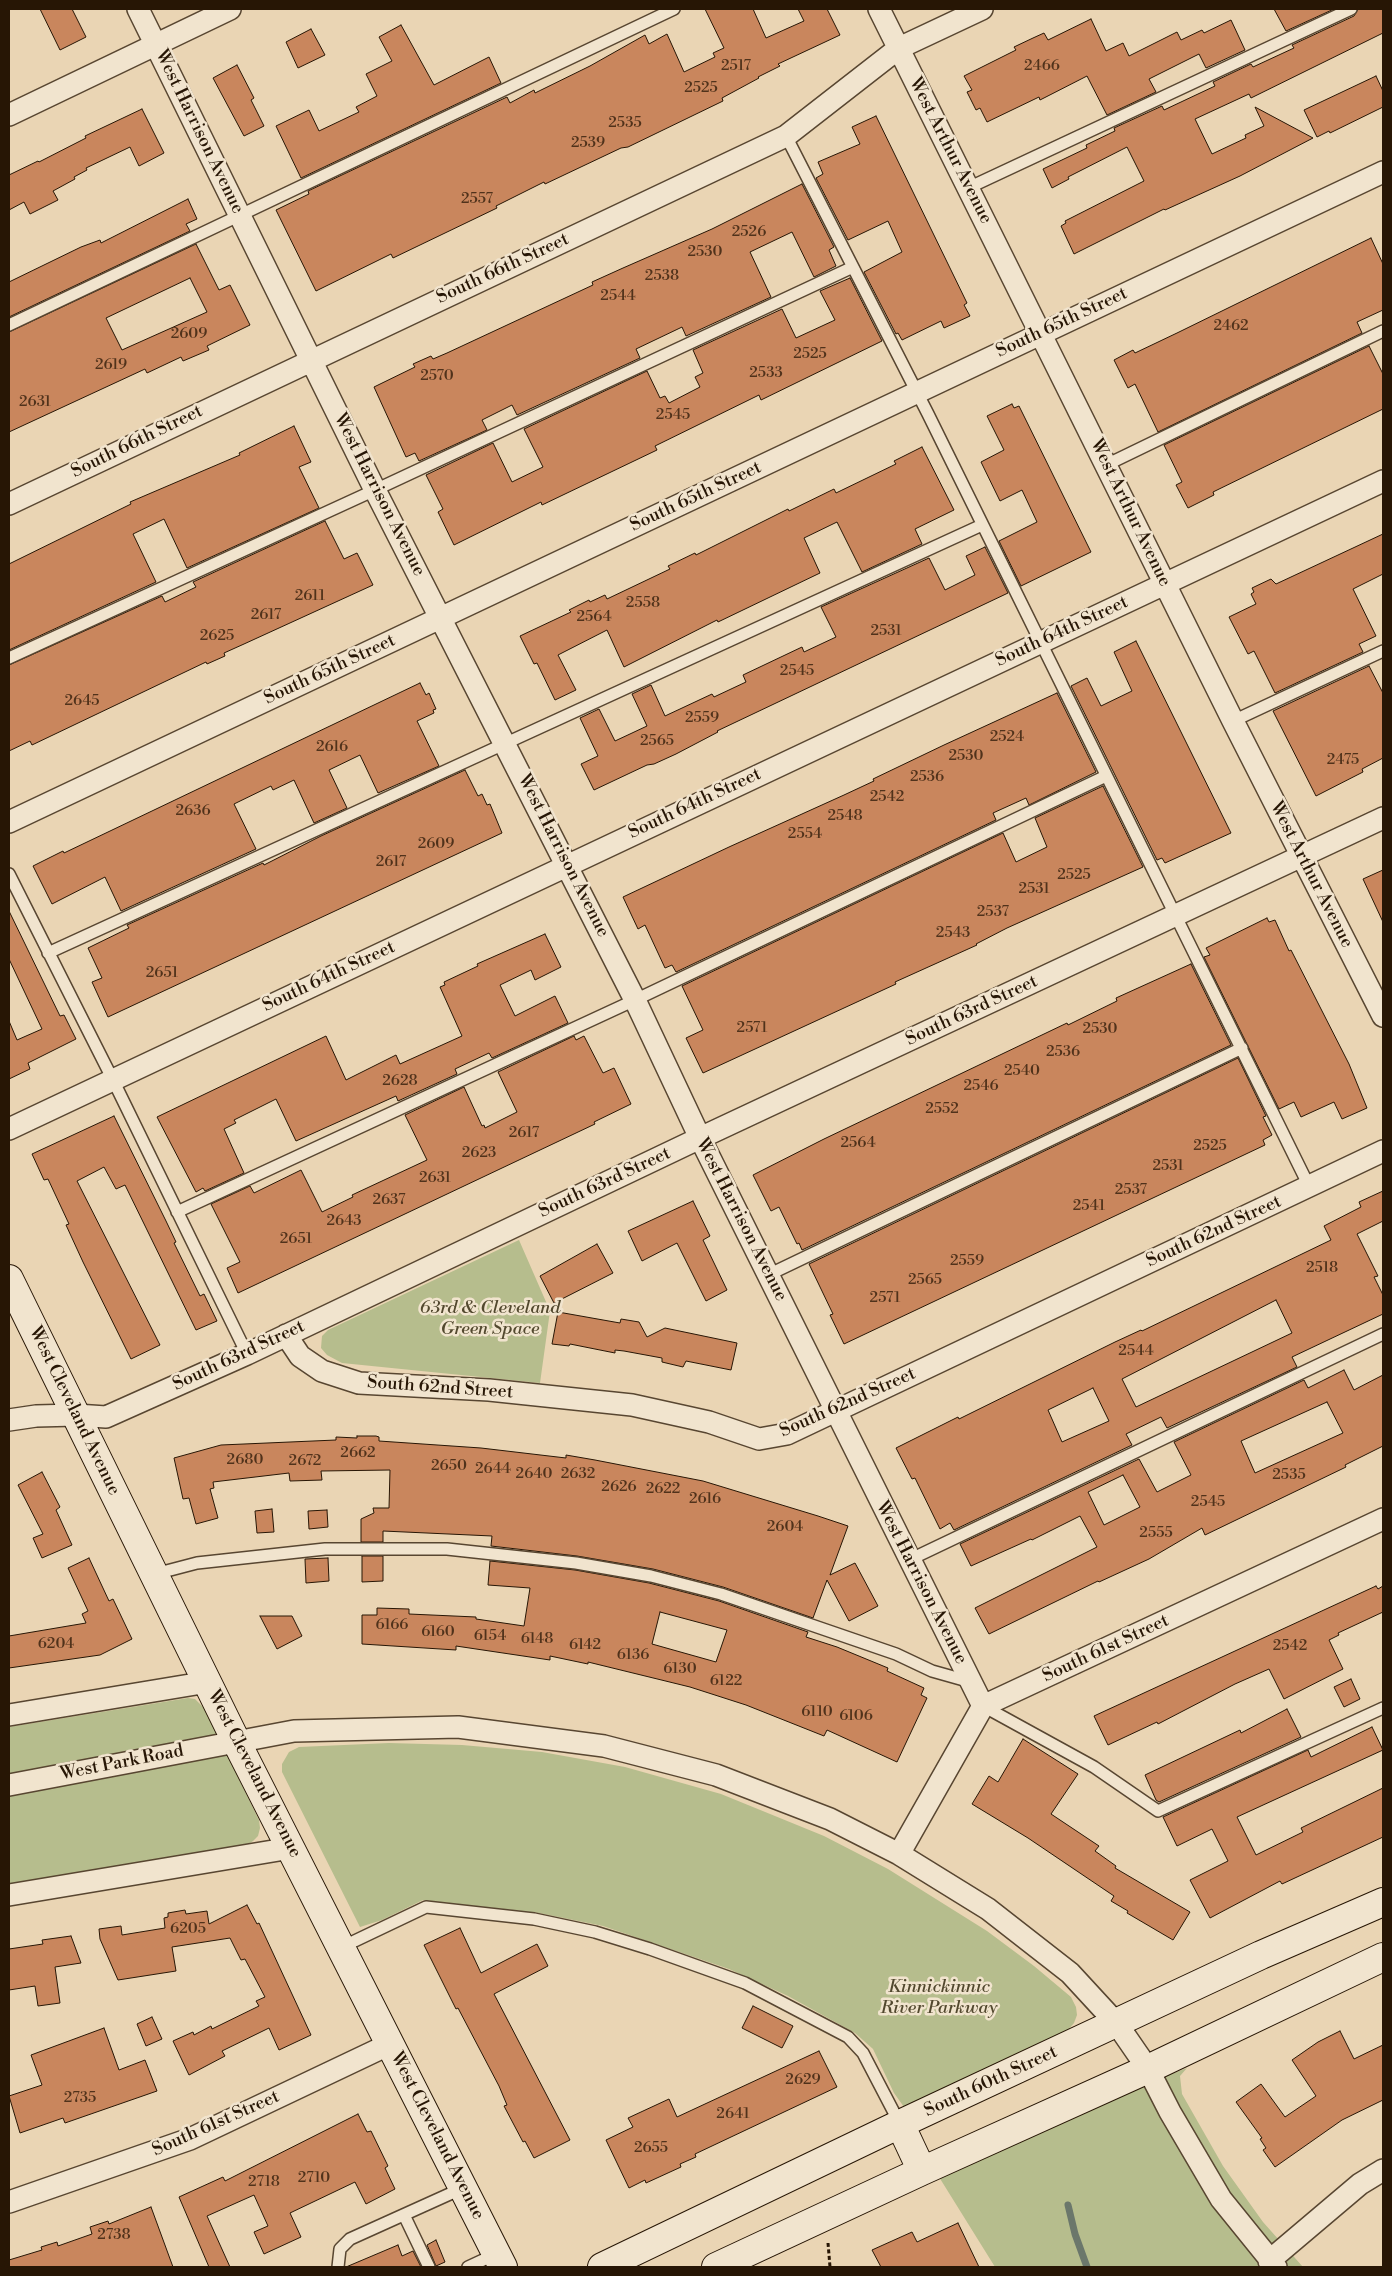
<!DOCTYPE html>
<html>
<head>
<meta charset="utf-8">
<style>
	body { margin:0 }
	#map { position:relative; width:1392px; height:2276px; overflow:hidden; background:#ead5b4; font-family:"Libre Bodoni",serif }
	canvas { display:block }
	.frame { position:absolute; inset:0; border:10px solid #271605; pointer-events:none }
</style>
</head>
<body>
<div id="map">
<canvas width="1392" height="2276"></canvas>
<div class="frame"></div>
</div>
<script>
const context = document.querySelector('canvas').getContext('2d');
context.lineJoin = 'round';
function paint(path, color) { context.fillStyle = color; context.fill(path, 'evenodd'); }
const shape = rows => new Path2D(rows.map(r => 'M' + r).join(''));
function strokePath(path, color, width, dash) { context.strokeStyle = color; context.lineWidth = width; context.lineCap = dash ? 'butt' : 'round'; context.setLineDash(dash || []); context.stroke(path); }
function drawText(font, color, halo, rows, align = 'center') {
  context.font = font + ' "Libre Bodoni",serif'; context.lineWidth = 5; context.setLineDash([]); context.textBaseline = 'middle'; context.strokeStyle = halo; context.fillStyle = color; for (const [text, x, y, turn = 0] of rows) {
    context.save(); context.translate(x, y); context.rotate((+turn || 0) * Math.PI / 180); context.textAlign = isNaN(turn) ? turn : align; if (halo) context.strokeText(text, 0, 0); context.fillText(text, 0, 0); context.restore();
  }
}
const green = shape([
	[519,1240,550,1311,540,1383,342,1363,327,1355,321,1348,322,1336,328,1330],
	[188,1698,195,1699,204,1708,259,1820,260,1828,258,1836,253,1841,244,1847,9,1885,9,1727],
	[389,1743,462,1745,542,1752,625,1767,721,1794,824,1836,888,1869,987,1931,1034,1966,1071,1997,1076,2007,1077,2015,1074,2023,1068,2030,904,2107,894,2093,873,2049,855,2033,788,1996,729,1969,603,1926,539,1913,423,1900,382,1920,360,1927,282,1772,282,1764,289,1752,299,1747],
	[1187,2068,1180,2076,1182,2094,1223,2166,1263,2222,1303,2267,995,2267,939,2177,1118,2094]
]);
const stream = shape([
	[1068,2205,1075,2234,1087,2267]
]);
const building = shape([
	[40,9,72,9,86,37,60,50,40,9],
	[705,9,753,9,766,38,804,21,798,9,827,9,840,35,778,64,780,66,758,77,759,78,722,98,723,101,628,147,621,148,545,184,544,182,496,206,497,208,393,258,391,254,316,291,276,210,309,194,308,191,507,97,510,103,534,90,535,93,590,66,645,35,649,44,667,34,684,72,715,57,713,53,724,48,705,9],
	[1274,9,1334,9,1286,31,1274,9],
	[1358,9,1383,9,1383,33,1251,98,1249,94,1195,119,1212,154,1246,138,1245,135,1264,126,1255,107,1313,138,1240,176,1165,210,1164,209,1074,254,1061,226,1066,223,1065,221,1144,181,1127,147,1068,177,1069,179,1052,188,1043,169,1087,148,1086,145,1115,131,1114,128,1162,106,1164,110,1215,86,1213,82,1251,64,1253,67,1294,48,1292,45,1354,16,1358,9],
	[1091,19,1106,51,1123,43,1129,56,1177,32,1181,40,1202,30,1204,33,1231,20,1245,50,1206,68,1199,54,1149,79,1156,92,1107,115,1087,76,1040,100,1039,97,987,122,980,108,976,110,967,92,972,90,964,76,1016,50,1014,47,1033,38,1044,33,1048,40,1091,19],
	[401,25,434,85,489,57,501,83,301,178,276,126,309,110,319,131,359,112,356,107,377,96,366,74,392,61,379,37,401,25],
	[311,29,325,55,298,68,286,42,311,29],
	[237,65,254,98,251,100,264,126,244,136,213,78,237,65],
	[1376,76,1383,91,1383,107,1330,133,1329,131,1317,137,1304,110,1376,76],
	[142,109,164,153,139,166,130,147,86,168,87,170,74,177,75,179,53,191,58,200,30,214,24,202,9,210,9,175,38,161,39,162,86,138,85,136,142,109],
	[876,116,967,303,964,305,970,316,944,328,941,321,902,340,898,333,896,334,864,272,902,252,888,221,848,240,816,178,823,174,818,162,860,144,852,127,876,116],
	[802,184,834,247,829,250,836,266,814,277,792,232,750,252,771,297,686,336,682,327,680,328,636,349,640,358,517,415,512,405,482,420,487,430,419,461,415,453,406,457,374,387,415,367,413,364,431,356,433,359,447,353,593,285,592,282,623,268,712,229,802,184],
	[188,199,197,219,186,224,190,231,9,317,9,282,81,247,100,240,101,243,188,199],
	[1371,238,1383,264,1383,310,1357,322,1362,333,1158,432,1135,384,1128,388,1114,360,1133,350,1135,353,1177,333,1371,238],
	[196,244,219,290,230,285,250,325,207,346,209,350,183,361,181,357,147,373,145,369,9,432,9,332,196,244],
	[190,278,207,312,122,350,106,318,190,278],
	[850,278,882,341,761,400,759,395,655,446,657,450,542,505,541,502,454,545,438,512,443,509,426,475,493,443,512,482,543,467,524,429,647,371,660,398,665,396,669,403,700,387,695,377,703,373,693,350,782,309,796,338,835,320,820,291,850,278],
	[1369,346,1383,374,1383,409,1213,492,1214,495,1188,508,1176,485,1182,482,1164,445,1369,346],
	[1012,404,1014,408,1019,406,1091,552,1021,586,999,541,1037,522,1022,490,1000,501,981,462,1004,450,987,416,1012,404],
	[294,426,311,462,299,467,319,508,187,568,164,519,133,534,156,582,9,650,9,564,131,504,130,502,240,455,239,453,294,426],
	[922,447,954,510,915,529,922,544,862,572,837,522,804,538,820,573,718,622,717,620,624,667,607,630,558,655,576,690,555,700,537,663,534,664,520,636,571,612,569,610,589,600,590,602,605,595,607,599,670,569,668,566,695,553,696,555,788,509,789,511,834,489,836,493,896,464,894,461,922,447],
	[325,521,344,559,357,553,373,585,244,644,224,653,225,656,207,664,206,662,32,745,30,741,9,751,9,665,162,596,165,602,196,587,193,582,325,521],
	[1383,534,1383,574,1353,589,1376,636,1359,644,1363,652,1275,693,1254,651,1248,654,1229,617,1256,604,1251,594,1254,592,1252,588,1271,579,1276,584,1383,534],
	[985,547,1008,593,717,731,718,732,676,754,654,764,647,765,594,790,581,764,598,756,580,718,599,709,615,741,647,726,632,694,651,685,665,716,712,694,714,697,746,682,743,675,802,647,804,652,836,637,821,607,929,558,945,590,975,575,966,556,985,547],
	[1136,641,1231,833,1165,863,1162,858,1157,860,1071,686,1087,678,1101,706,1132,691,1114,652,1136,641],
	[1369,666,1383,693,1383,758,1362,769,1363,772,1316,796,1273,711,1369,666],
	[420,683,426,695,429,693,436,709,433,710,434,713,417,721,439,766,378,793,360,755,329,770,347,808,314,823,294,780,273,790,271,786,234,804,256,849,121,911,105,877,52,904,33,866,63,851,64,853,420,683],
	[1057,693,1096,772,1029,805,1026,798,993,813,996,820,676,972,672,965,665,968,645,925,638,929,623,897,729,847,844,795,874,781,873,779,944,745,1057,693],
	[465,770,478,796,482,794,487,805,490,804,502,833,108,1017,92,982,102,978,88,948,129,928,127,925,263,863,264,865,321,836,465,770],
	[1103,786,1143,867,1007,928,976,944,977,945,895,982,896,984,703,1073,686,1038,703,1030,682,986,1003,833,1016,862,1047,847,1035,818,1103,786],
	[1383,870,1383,922,1363,879,1383,870],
	[9,911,60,1016,64,1015,76,1039,28,1063,30,1069,9,1079,9,1021,17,1040,42,1029,9,959,9,911],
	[1267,918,1269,922,1275,920,1289,951,1291,950,1349,1064,1367,1108,1342,1119,1334,1102,1301,1117,1294,1102,1279,1109,1204,957,1210,955,1206,948,1267,918],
	[545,934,561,967,535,980,531,970,500,985,515,1016,555,996,568,1023,492,1058,489,1053,455,1069,457,1074,398,1101,396,1096,296,1141,276,1099,234,1120,236,1123,224,1129,244,1173,205,1191,203,1188,196,1192,157,1117,326,1036,346,1080,396,1055,400,1064,462,1036,440,987,445,985,444,982,478,966,477,964,545,934],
	[1191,964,1231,1045,802,1250,799,1243,797,1244,779,1207,771,1211,753,1175,824,1139,1067,1023,1068,1025,1117,1001,1116,998,1191,964],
	[574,1036,576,1040,584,1036,603,1073,614,1068,631,1104,594,1122,595,1124,238,1293,227,1268,240,1262,211,1204,250,1186,254,1193,301,1170,322,1212,353,1197,352,1195,427,1160,405,1115,464,1087,482,1126,484,1125,485,1128,517,1112,498,1072,574,1036],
	[1238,1058,1266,1116,1263,1117,1272,1135,1263,1140,1265,1145,844,1344,830,1315,833,1314,809,1264,1238,1058],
	[114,1116,166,1221,176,1242,174,1243,200,1296,204,1294,217,1321,196,1330,125,1185,116,1189,104,1167,77,1181,160,1345,131,1359,83,1262,66,1225,69,1224,48,1179,44,1180,32,1154,114,1116],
	[1383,1191,1383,1221,1357,1234,1378,1276,1374,1277,1383,1295,1383,1314,1292,1357,1297,1367,1167,1428,1161,1417,1126,1434,1132,1445,954,1530,950,1523,940,1529,915,1478,912,1479,896,1448,958,1417,959,1419,1115,1342,1141,1330,1142,1331,1331,1240,1324,1226,1361,1207,1359,1202,1383,1191],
	[1276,1300,1292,1333,1136,1407,1122,1379,1276,1300],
	[1093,1388,1109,1421,1062,1442,1048,1410,1093,1388],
	[693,1201,710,1236,703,1240,727,1290,706,1301,677,1243,642,1261,628,1231,693,1201],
	[597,1244,613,1273,554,1303,540,1276,597,1244],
	[558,1312,620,1323,621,1319,639,1322,647,1337,665,1328,737,1343,731,1370,686,1361,683,1367,662,1362,662,1358,624,1351,615,1350,615,1353,570,1344,569,1346,552,1344,558,1312],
	[1344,1370,1354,1390,1383,1375,1383,1446,1345,1465,1346,1467,1205,1535,1202,1528,1149,1559,1099,1582,1098,1581,989,1634,975,1608,1097,1547,1080,1516,1032,1540,1031,1539,971,1566,960,1544,1139,1459,1157,1492,1191,1475,1174,1442,1304,1380,1308,1388,1344,1370],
	[1327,1402,1343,1433,1255,1473,1241,1441,1327,1402],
	[1123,1475,1140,1507,1104,1525,1088,1492,1123,1475],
	[357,1436,376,1436,379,1437,379,1441,481,1448,566,1458,566,1455,595,1460,703,1481,818,1516,848,1526,830,1575,855,1563,878,1606,849,1621,827,1580,813,1618,723,1587,653,1569,577,1556,491,1546,492,1536,383,1531,383,1542,361,1542,361,1519,374,1513,373,1508,389,1508,390,1470,321,1471,322,1480,290,1481,289,1473,213,1482,214,1488,210,1489,218,1518,196,1524,189,1498,183,1499,174,1458,221,1445,336,1440,336,1437,357,1438,357,1436],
	[42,1472,60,1507,56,1510,72,1545,42,1558,33,1538,43,1534,18,1485,42,1472],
	[272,1509,274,1532,257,1533,255,1511,272,1509],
	[327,1510,328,1527,309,1529,308,1511,327,1510],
	[362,1556,383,1556,383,1581,362,1582,362,1556],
	[89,1558,109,1601,113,1599,132,1639,100,1655,9,1668,9,1636,86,1623,82,1614,88,1611,68,1568,89,1558],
	[328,1558,329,1581,306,1583,305,1559,328,1558],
	[490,1561,575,1570,649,1583,719,1601,808,1632,806,1637,837,1647,888,1668,887,1671,924,1688,921,1695,927,1698,897,1762,827,1730,824,1736,746,1705,690,1687,588,1662,588,1664,550,1656,550,1660,456,1646,456,1650,362,1644,362,1615,377,1615,377,1608,409,1609,409,1614,476,1617,476,1619,524,1626,530,1588,488,1585,490,1561],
	[660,1612,727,1630,716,1662,652,1644,660,1612],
	[1376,1586,1378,1589,1383,1586,1383,1612,1338,1633,1339,1635,1329,1640,1343,1669,1284,1699,1269,1669,1235,1684,1158,1724,1157,1722,1108,1745,1094,1716,1376,1586],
	[260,1616,292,1616,302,1636,277,1649,260,1616],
	[1351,1679,1360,1699,1344,1707,1334,1687,1351,1679],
	[1287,1709,1301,1737,1159,1802,1156,1800,1145,1775,1240,1730,1241,1733,1287,1709],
	[1372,1727,1383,1750,1237,1817,1256,1855,1303,1832,1301,1828,1383,1788,1383,1837,1282,1884,1280,1881,1210,1918,1190,1880,1228,1861,1212,1829,1177,1846,1163,1817,1308,1750,1311,1757,1372,1727],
	[1023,1739,1078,1774,1051,1814,1099,1846,1095,1851,1116,1866,1115,1868,1190,1912,1173,1940,1127,1913,1128,1911,1111,1901,1114,1896,1028,1838,972,1804,989,1776,998,1782,1023,1739],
	[247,1905,257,1924,259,1923,311,2035,279,2050,269,2028,222,2051,225,2056,189,2075,173,2041,193,2032,194,2035,211,2026,212,2029,259,2006,256,2001,265,1997,245,1959,241,1960,230,1938,172,1947,176,1971,118,1980,100,1939,99,1929,121,1926,122,1935,165,1928,164,1918,168,1917,168,1913,185,1910,186,1914,207,1911,209,1924,247,1905],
	[460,1928,481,1973,537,1944,548,1966,494,1994,570,2140,534,2158,525,2141,523,2142,504,2106,507,2105,499,2086,458,2008,456,2009,424,1945,460,1928],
	[71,1936,81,1963,55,1967,60,2003,38,2006,35,1986,9,1990,9,1949,43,1944,42,1940,71,1936],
	[753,2006,793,2026,782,2048,742,2028,753,2006],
	[152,2017,162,2039,146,2046,137,2024,152,2017],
	[104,2028,119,2070,145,2060,157,2091,65,2123,63,2118,20,2133,9,2096,42,2085,31,2055,104,2028],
	[1340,2031,1354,2059,1383,2045,1383,2100,1342,2120,1275,2167,1263,2150,1266,2148,1260,2139,1262,2138,1236,2102,1261,2084,1285,2117,1316,2096,1292,2060,1318,2042,1340,2031],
	[819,2051,837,2087,695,2154,696,2157,680,2164,681,2167,646,2183,645,2180,629,2188,606,2140,633,2127,628,2118,669,2099,677,2117,819,2051],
	[358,2114,367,2132,371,2131,388,2166,385,2168,395,2189,366,2204,355,2182,290,2213,301,2237,264,2254,254,2232,268,2226,254,2195,207,2216,230,2267,209,2267,179,2197,223,2177,225,2181,358,2114],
	[151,2207,173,2267,9,2267,9,2260,42,2250,41,2247,57,2242,58,2246,92,2234,90,2227,108,2221,109,2224,151,2207],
	[958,2223,979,2267,881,2267,872,2250,912,2232,917,2242,958,2223],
	[436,2240,445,2262,436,2266,427,2245,436,2240],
	[398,2245,402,2256,413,2251,421,2267,346,2267,398,2245]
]);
const path = shape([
	[828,2243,830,2267]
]);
const lane = shape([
	[786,136,928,414,1309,1186],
	[968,188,1351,9],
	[9,325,674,9],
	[1106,465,1383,331],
	[9,658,375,490,853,267],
	[1233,721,1383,651],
	[9,874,113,1080,247,1354],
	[48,953,982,525],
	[177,1212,635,1000,1106,776],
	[768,1275,1242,1048],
	[909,1560,1383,1334],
	[155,1574,197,1563,325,1549,447,1549,576,1563,651,1576,721,1594,896,1654,932,1671,971,1682],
	[983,1706,1094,1767,1158,1811,1383,1708],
	[342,1947,426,1907,534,1919,595,1932,650,1949,745,1983,848,2037,863,2053,900,2124],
	[404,2215,429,2267],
	[338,2267,340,2249,350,2239,463,2188],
	[468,2267,496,2254]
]);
const street = shape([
	[138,9,375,490,635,1000,700,1138,983,1706],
	[879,9,1233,721,1383,1016],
	[9,115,230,9],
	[9,504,786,136,899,48,982,9],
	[9,822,1383,172],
	[9,1129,1383,481],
	[286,1335,300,1356,322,1371,359,1383,489,1390,632,1405,709,1422,759,1439,787,1434,1383,1151],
	[9,1420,36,1416,76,1415,106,1417,247,1354,700,1138,1383,818],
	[9,1715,208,1682],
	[9,1785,294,1731,458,1727,604,1746,716,1775,830,1819,899,1854,988,1909,1070,1973,1117,2024,1148,2069,1170,2112,1221,2199,1276,2267],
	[899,1854,983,1706,1383,1519],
	[9,1895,291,1848],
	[9,2202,190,2139,390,2044],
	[1269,2261,1360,2184,1383,2170]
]);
const secondary = shape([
	[9,1279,236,1741,503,2267],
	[900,2124,922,2171],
	[602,2267,900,2124,1261,1955,1383,1902],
	[716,2267,922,2171,1148,2069,1383,1957]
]);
const numberNames = [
	["2517",736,66],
	["2466",1042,66],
	["2525",701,88],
	["2535",625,123],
	["2539",588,143],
	["2557",477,199],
	["2526",749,232],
	["2530",705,252],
	["2538",662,276],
	["2544",618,296],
	["2462",1231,326],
	["2609",189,334],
	["2525",810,354],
	["2619",111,365],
	["2533",766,373],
	["2570",437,376],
	["2631",35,402],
	["2545",673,415],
	["2611",310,596],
	["2558",643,603],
	["2617",266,615],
	["2564",594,617],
	["2531",886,631],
	["2625",217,636],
	["2545",797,671],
	["2645",82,701],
	["2559",702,718],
	["2524",1007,737],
	["2565",657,741],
	["2616",332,747],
	["2530",966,756],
	["2475",1343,760],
	["2536",927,777],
	["2542",887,797],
	["2636",193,811],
	["2548",845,816],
	["2554",805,834],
	["2609",436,844],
	["2617",391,862],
	["2525",1074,875],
	["2531",1034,889],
	["2537",993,912],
	["2543",953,933],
	["2651",162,973],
	["2571",752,1028],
	["2530",1100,1029],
	["2536",1063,1052],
	["2540",1022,1071],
	["2628",400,1081],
	["2546",981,1086],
	["2552",942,1109],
	["2617",524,1133],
	["2564",858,1143],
	["2525",1210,1146],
	["2623",479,1153],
	["2531",1168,1166],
	["2631",435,1178],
	["2537",1131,1190],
	["2637",389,1200],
	["2541",1089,1206],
	["2643",344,1221],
	["2651",296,1239],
	["2559",967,1261],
	["2518",1322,1268],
	["2565",925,1280],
	["2571",885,1298],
	["2544",1136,1351],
	["2662",358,1453],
	["2680",245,1460],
	["2672",305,1461],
	["2650",449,1466],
	["2644",493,1469],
	["2640",534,1474],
	["2632",578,1474],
	["2535",1289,1475],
	["2626",619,1487],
	["2622",663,1489],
	["2616",705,1499],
	["2545",1208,1502],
	["2604",785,1527],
	["2555",1156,1533],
	["6166",392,1625],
	["6160",438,1632],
	["6154",490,1636],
	["6148",537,1639],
	["6204",56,1644],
	["6142",585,1645],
	["2542",1290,1646],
	["6136",633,1655],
	["6130",680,1669],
	["6122",726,1681],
	["6110",817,1712],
	["6106",856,1716],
	["6205",188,1929],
	["2629",803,2080],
	["2735",80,2098],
	["2641",733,2114],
	["2655",651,2148],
	["2710",314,2178],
	["2718",264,2182],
	["2738",114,2235]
];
const streetNames = [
	["West Harrison Avenue",199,132,64],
	["West Arthur Avenue",950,151,63],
	["South 66th Street",503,269,-25],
	["South 65th Street",1062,323,-25],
	["South 66th Street",137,442,-26],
	["West Harrison Avenue",379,495,63],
	["South 65th Street",696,497,-25],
	["West Arthur Avenue",1130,513,64],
	["South 64th Street",1062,632,-25],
	["South 65th Street",330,670,-25],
	["South 64th Street",695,804,-25],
	["West Harrison Avenue",563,856,63],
	["West Arthur Avenue",1311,875,63],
	["South 64th Street",329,977,-25],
	["South 63rd Street",972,1011,-25],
	["South 63rd Street",605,1183,-25],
	["West Harrison Avenue",741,1220,63],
	["South 62nd Street",1214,1232,-25],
	["South 63rd Street",239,1356,-25],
	["South 62nd Street",440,1388,4],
	["South 62nd Street",848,1403,-24],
	["West Cleveland Avenue",74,1411,64],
	["West Harrison Avenue",921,1583,63],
	["South 61st Street",1106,1649,-25],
	["West Park Road",122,1763,-11],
	["West Cleveland Avenue",254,1774,63],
	["South 60th Street",991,2082,-25],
	["South 61st Street",216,2124,-24],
	["West Cleveland Avenue",437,2136,63]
];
const parkNames = [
	["63rd & Cleveland",490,1309],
	["Green Space",490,1330],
	["Kinnickinnic",939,1988],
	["River Parkway",939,2009]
];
paint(green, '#b6bd8d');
strokePath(stream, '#6b776b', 7);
paint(building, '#c9865d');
strokePath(building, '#271605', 1);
strokePath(lane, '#584631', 14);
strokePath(street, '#584631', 24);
strokePath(secondary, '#271605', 30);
strokePath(path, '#271605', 3, [4, 2.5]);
strokePath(lane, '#f1e4ce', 11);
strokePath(street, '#f1e4ce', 21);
strokePath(secondary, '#f1e4ce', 28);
drawText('15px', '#50321b', null, numberNames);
drawText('18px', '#271605', '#f1e4ce', streetNames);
drawText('italic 18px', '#52482e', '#f1e4ce', parkNames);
</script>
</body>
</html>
